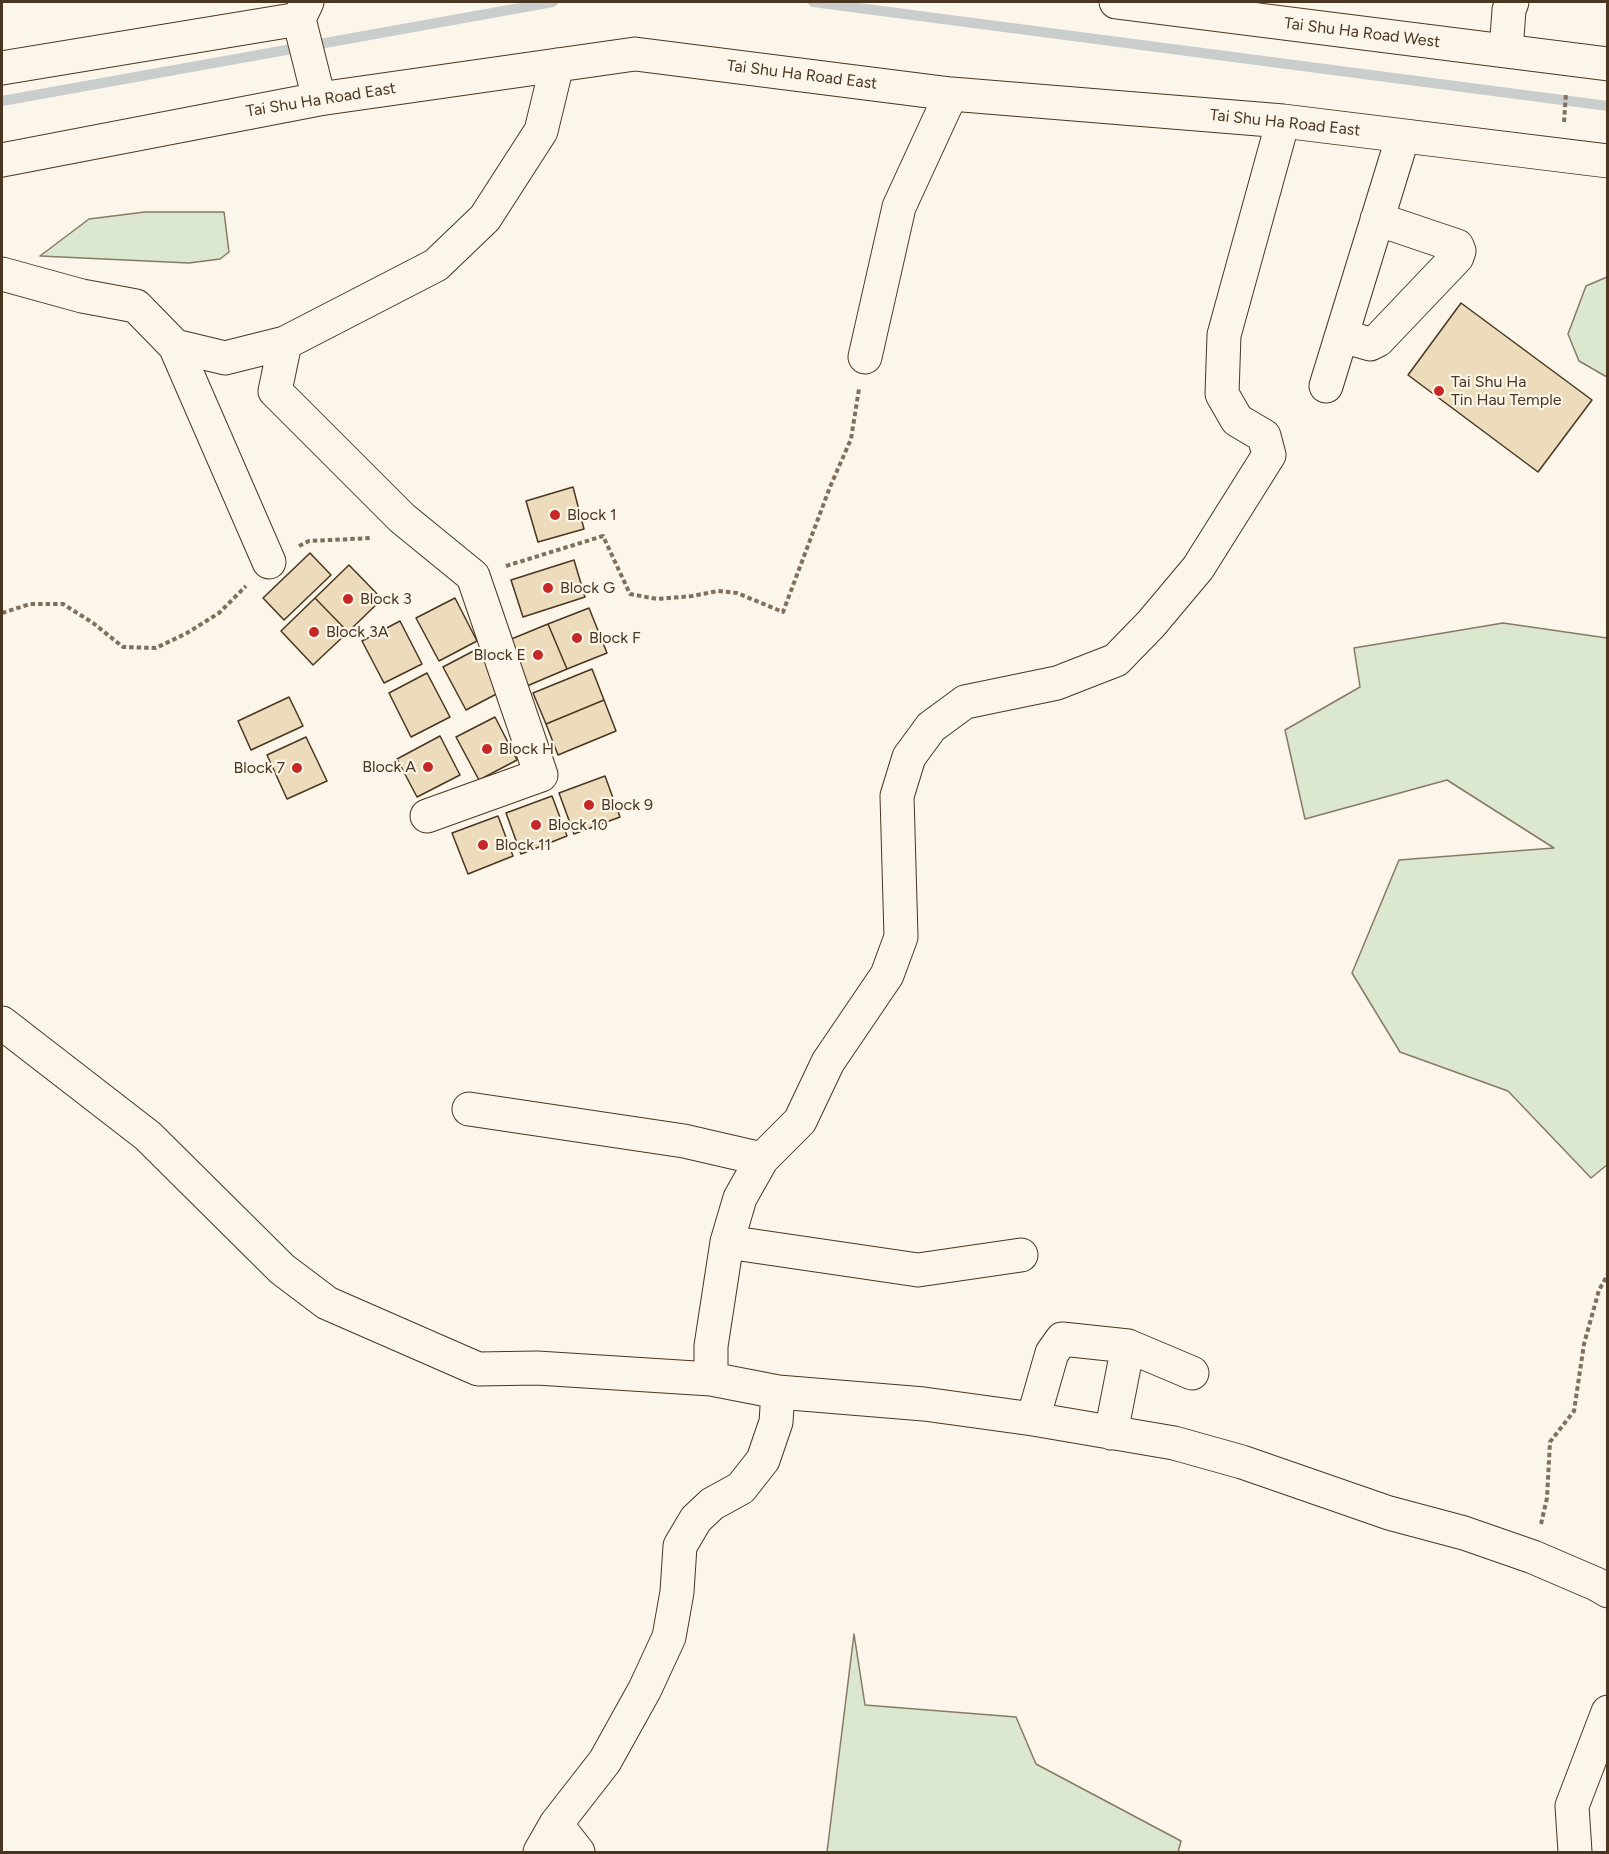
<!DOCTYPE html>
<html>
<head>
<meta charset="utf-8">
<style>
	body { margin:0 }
	#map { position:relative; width:1609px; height:1854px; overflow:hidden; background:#fbf6e9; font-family:Figtree,sans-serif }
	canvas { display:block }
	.frame { position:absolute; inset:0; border:3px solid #4a3520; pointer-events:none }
</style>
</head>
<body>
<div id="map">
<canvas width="1609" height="1854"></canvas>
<div class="frame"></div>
</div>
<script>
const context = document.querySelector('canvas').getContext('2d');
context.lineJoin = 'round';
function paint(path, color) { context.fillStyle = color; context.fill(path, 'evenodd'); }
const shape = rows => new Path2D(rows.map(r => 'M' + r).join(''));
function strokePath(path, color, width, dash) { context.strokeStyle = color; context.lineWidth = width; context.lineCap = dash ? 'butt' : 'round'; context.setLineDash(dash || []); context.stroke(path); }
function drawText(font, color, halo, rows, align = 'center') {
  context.font = font + ' Figtree,sans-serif'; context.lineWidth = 4.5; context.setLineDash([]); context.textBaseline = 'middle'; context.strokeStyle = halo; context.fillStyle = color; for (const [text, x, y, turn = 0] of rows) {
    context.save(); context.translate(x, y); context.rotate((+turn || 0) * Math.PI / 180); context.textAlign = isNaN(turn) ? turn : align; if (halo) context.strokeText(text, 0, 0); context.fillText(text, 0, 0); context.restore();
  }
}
const green = shape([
	[145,212,224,212,229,252,220,259,189,263,40,256,89,219,145,212],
	[1607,277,1607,377,1579,361,1568,334,1586,286,1607,277],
	[1503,623,1607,638,1608,1164,1591,1178,1508,1091,1400,1052,1352,973,1399,860,1554,848,1447,780,1305,819,1285,730,1360,687,1354,648,1503,623],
	[854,1634,865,1705,1016,1717,1036,1764,1181,1841,1178,1852,827,1852,854,1634]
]);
const stream = shape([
	[813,2,1608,106],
	[2,101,553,2]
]);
const building = shape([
	[1461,303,1592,400,1538,472,1408,375,1461,303],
	[573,487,584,529,538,542,526,501,573,487],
	[310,553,331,575,284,620,263,598,310,553],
	[574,560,585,597,523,617,511,580,574,560],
	[349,565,382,599,348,632,315,598,349,565],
	[315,598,348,632,313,665,281,631,315,598],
	[455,598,477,641,439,661,416,618,455,598],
	[589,608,607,653,567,669,548,624,589,608],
	[400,621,422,664,384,683,362,641,400,621],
	[548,624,567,669,527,686,509,640,548,624],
	[481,647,504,690,466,710,443,667,481,647],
	[592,669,604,700,546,724,533,693,592,669],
	[427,673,450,717,411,737,389,693,427,673],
	[289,697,303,726,251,750,238,721,289,697],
	[604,700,616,731,558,755,546,724,604,700],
	[495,717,517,760,479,780,456,737,495,717],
	[440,736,460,775,417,797,397,759,440,736],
	[306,737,327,781,287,799,267,755,306,737],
	[605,776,620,817,574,834,559,793,605,776],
	[552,796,567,836,521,854,506,813,552,796],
	[498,816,513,856,468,874,452,833,498,816]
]);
const path = shape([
	[1564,122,1566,93],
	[299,546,309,541,372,538],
	[506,566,603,536,630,594,657,599,692,596,718,591,737,593,783,612,830,487,851,439,859,389],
	[2,613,30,604,63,604,93,623,123,647,156,648,187,633,219,613,246,586],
	[1541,1524,1547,1498,1550,1442,1574,1411,1584,1344,1599,1290,1608,1274]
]);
const minor = shape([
	[307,2,299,19,319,99],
	[1116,2,1608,64],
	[1506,51,1509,10,1512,2],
	[2,68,299,19],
	[2,160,319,99,635,54,951,94,1283,121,1608,161],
	[2,274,82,296,136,306,175,346,269,562],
	[1342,336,1370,344,1378,340,1457,257,1459,251,1457,246,1377,219],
	[285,343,275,391,402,518,473,576,541,775,427,816],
	[175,346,225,358,285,343,436,265,485,218,541,131,557,65],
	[865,357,899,207,951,94],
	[1326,386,1403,136],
	[2,1023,148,1136,282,1269,327,1303,478,1369,537,1368,711,1379,778,1392,924,1404,1033,1419,1174,1443,1242,1462,1389,1513,1464,1533,1533,1557,1596,1584,1608,1591],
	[469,1109,684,1141,762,1159],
	[727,1242,918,1270,1021,1255],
	[711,1379,711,1346,727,1242,740,1198,762,1159,800,1121,828,1062,887,975,901,937,897,796,909,757,931,727,965,702,1057,683,1116,660,1151,624,1198,568,1269,455,1264,436,1237,420,1222,394,1224,335,1283,121],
	[1033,1419,1052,1353,1062,1339,1128,1346,1192,1373],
	[1111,1433,1128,1346],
	[556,1824,578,1852],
	[540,1852,556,1824,605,1761,645,1689,669,1637,677,1592,680,1546,696,1519,712,1504,741,1488,763,1460,776,1422,778,1392],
	[1575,1852,1572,1806,1608,1712]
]);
const markers = [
	[1439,391,6,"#c62828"],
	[555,515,6,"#c62828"],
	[548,588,6,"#c62828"],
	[348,599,6,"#c62828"],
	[314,632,6,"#c62828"],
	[577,638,6,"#c62828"],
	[538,655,6,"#c62828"],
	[487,749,6,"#c62828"],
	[428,767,6,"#c62828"],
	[297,768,6,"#c62828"],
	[589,805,6,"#c62828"],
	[536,825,6,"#c62828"],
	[483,845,6,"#c62828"]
];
const streetNames = [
	["Tai Shu Ha Road West",1362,33,7],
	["Tai Shu Ha Road East",802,75,7],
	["Tai Shu Ha Road East",321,100,-9],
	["Tai Shu Ha Road East",1285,123,6]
];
const poiNames = [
	["Tai Shu Ha",1451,382],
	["Tin Hau Temple",1451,400],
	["Block 1",567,515],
	["Block G",560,588],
	["Block 3",360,599],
	["Block 3A",326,632],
	["Block F",589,638],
	["Block E",526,655,"right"],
	["Block H",499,749],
	["Block A",416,767,"right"],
	["Block 7",285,768,"right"],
	["Block 9",601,805],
	["Block 10",548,825],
	["Block 11",495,845]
];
paint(green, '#dce7d0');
strokePath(green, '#887966', 1.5);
strokePath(stream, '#c9cecd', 10);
paint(building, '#ecdcbc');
strokePath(building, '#4a3520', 1.5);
strokePath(minor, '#4a3520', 35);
strokePath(path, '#7f6f5c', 4, [4.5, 3]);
strokePath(minor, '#fbf6e9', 33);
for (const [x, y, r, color] of markers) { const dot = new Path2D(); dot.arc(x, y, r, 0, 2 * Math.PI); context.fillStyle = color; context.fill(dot); strokePath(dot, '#fbf6e9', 2); }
drawText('16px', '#4a3520', '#fbf6e9', streetNames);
drawText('16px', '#4a3520', '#fbf6e9', poiNames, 'left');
</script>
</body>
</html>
